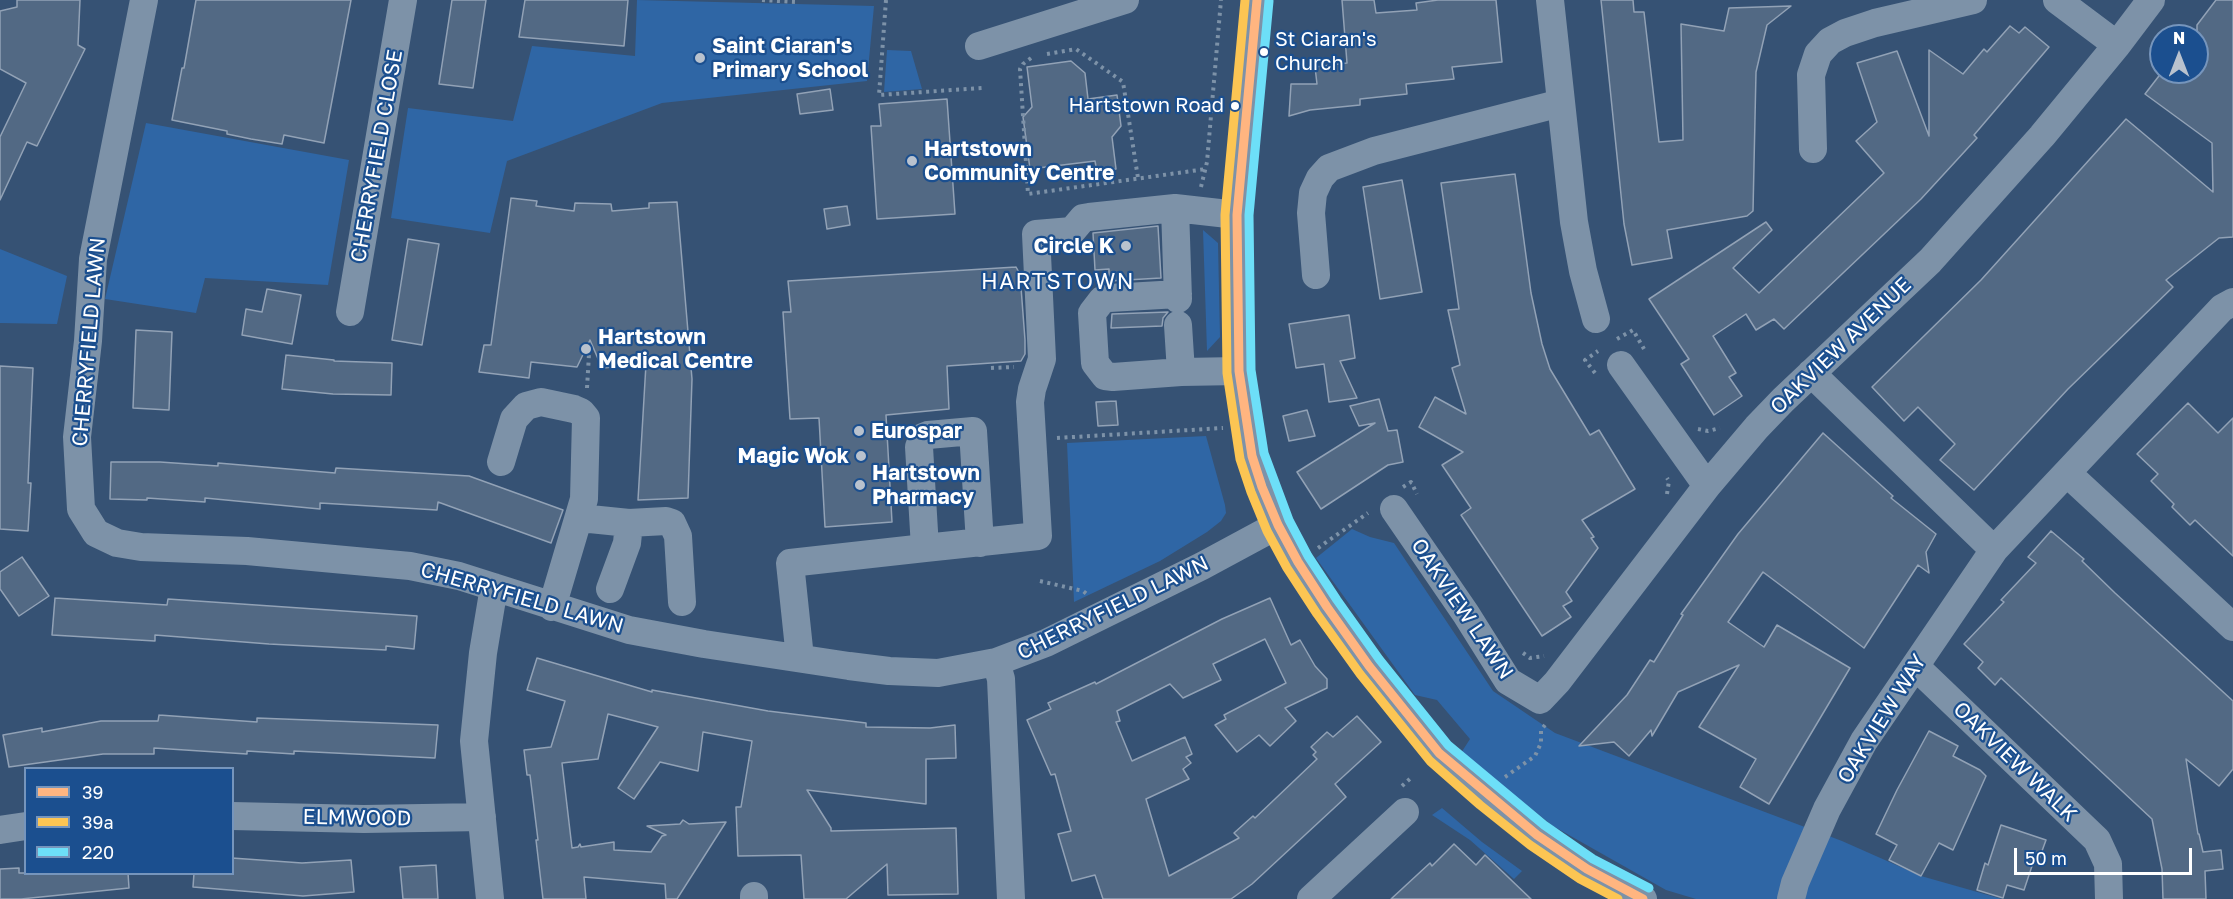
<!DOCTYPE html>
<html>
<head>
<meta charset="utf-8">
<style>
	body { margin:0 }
	#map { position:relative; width:2233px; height:899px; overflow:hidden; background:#365274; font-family:"Golos Text",sans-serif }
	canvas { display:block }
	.legend { position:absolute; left:24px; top:767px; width:210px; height:108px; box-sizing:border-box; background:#1b4f8f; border:2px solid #7695bc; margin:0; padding:8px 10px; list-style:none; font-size:18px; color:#fff }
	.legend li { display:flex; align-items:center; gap:12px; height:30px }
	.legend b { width:30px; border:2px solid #7695bc }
	.north { position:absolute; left:2149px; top:24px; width:60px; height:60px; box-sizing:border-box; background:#1b4f8f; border:2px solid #7695bc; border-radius:50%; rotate:0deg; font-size:16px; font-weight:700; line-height:24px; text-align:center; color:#fff }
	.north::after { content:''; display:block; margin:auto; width:21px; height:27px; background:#b9c2ce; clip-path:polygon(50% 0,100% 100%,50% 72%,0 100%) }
	.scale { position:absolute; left:2014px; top:848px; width:178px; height:27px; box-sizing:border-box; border:3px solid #fff; border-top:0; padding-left:8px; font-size:18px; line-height:21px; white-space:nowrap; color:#fff; -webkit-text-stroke:4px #1b4f8f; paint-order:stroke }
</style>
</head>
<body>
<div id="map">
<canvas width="2233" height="899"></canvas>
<ul class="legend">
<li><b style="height:8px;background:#ffb580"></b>39</li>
<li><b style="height:8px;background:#fcc553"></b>39a</li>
<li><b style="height:8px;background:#6ddff8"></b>220</li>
</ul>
<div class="north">N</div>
<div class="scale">50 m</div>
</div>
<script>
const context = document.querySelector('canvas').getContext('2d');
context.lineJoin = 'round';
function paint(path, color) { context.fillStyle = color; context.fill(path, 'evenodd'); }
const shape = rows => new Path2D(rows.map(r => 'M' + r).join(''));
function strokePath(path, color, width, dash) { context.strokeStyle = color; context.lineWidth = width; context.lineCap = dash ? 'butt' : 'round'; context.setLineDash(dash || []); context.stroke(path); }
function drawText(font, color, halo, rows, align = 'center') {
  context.font = font + ' "Golos Text",sans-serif'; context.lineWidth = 4.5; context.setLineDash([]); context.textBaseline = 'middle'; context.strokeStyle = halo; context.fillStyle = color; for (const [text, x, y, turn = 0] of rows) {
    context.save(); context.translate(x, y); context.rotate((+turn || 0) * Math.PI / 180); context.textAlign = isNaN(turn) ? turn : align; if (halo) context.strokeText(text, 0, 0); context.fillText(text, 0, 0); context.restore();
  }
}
const green = shape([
	[637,0,874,6,867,81,662,103,507,161,490,233,391,218,408,108,513,121,532,46,635,56],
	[887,50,911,51,922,89,884,92],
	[146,123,349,160,328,285,205,278,196,313,105,299],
	[1203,230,1218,243,1220,337,1207,351],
	[0,249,67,276,57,324,0,323],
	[1206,436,1225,505,1226,513,1221,521,1207,532,1160,561,1074,602,1067,443],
	[1352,529,1370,537,1394,543,1493,691,1555,733,1842,841,1921,876,2002,899,1696,899,1666,890,1553,826,1461,753,1470,739,1437,700,1415,695,1316,558],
	[1442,808,1482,842,1522,871,1514,879,1470,840,1432,815]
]);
const building = shape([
	[17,0,80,0,78,45,85,49,37,146,27,142,0,200,0,137,26,83,0,69,0,11,17,7,17,0],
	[196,0,351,0,324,143,284,135,282,144,251,139,227,134,227,131,172,120,182,68,184,68,196,0],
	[452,0,486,0,473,88,439,84,452,0],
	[525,0,628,0,624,46,519,37,525,0],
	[1342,0,1374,0,1376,13,1417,10,1416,3,1438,0,1496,0,1502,62,1452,67,1454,79,1406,84,1407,94,1360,99,1360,105,1310,110,1289,116,1291,84,1317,84,1315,67,1347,63,1342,0],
	[1601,0,1633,0,1634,12,1644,12,1659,142,1683,140,1681,24,1724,31,1729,8,1791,6,1767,25,1756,72,1753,211,1747,216,1667,230,1672,258,1632,265,1624,224,1601,0],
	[2216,0,2233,0,2233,237,2219,238,2166,280,2173,287,2068,389,1974,490,1940,460,1955,444,1918,407,1904,421,1872,387,1981,280,2126,119,2213,192,2212,143,2145,94,2162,72,2197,72,2197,25,2216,0],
	[2010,26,2019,33,2025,27,2049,47,1974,135,1977,138,1921,199,1784,329,1774,319,1756,330,1746,314,1713,336,1736,373,1729,377,1742,396,1714,415,1681,364,1689,359,1649,299,1766,222,1772,230,1733,268,1759,293,1884,173,1856,141,1877,122,1857,63,1897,51,1929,136,1929,50,1963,74,1984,49,1987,52,2010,26],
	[1071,61,1085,73,1088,99,1117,95,1121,126,1112,137,1116,169,1097,172,1095,161,1030,169,1023,117,1032,107,1027,67,1071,61],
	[830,89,833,110,800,114,797,94,830,89],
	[947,99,955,214,877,219,871,126,881,126,879,104,947,99],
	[1515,174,1531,293,1542,344,1550,369,1590,435,1599,430,1635,489,1582,520,1594,537,1591,538,1598,548,1566,592,1572,601,1563,606,1571,617,1542,636,1461,515,1471,508,1442,465,1463,452,1419,427,1435,397,1466,414,1452,368,1460,365,1448,310,1459,309,1441,183,1515,174],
	[1402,180,1422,292,1380,299,1363,187,1402,180],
	[511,198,537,201,536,206,574,211,575,203,611,204,612,211,649,208,649,203,677,202,692,379,688,498,638,500,646,364,602,368,590,340,577,367,531,362,529,378,479,372,484,345,491,345,511,198],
	[847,206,850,225,827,229,824,209,847,206],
	[1158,226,1161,278,1109,281,1109,269,1095,270,1093,233,1158,226],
	[408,239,439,244,422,345,392,340,408,239],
	[1016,267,1020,274,1025,340,1025,354,1021,361,947,366,949,409,886,415,892,522,825,527,819,418,790,419,783,312,791,312,788,281,1016,267],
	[267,289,301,295,292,344,242,335,246,309,262,312,267,289],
	[1168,312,1163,318,1162,326,1111,328,1112,314,1168,312],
	[1349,315,1355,358,1340,361,1357,398,1329,402,1324,364,1296,368,1289,324,1349,315],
	[136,330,172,332,169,410,133,408,136,330],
	[286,355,334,360,334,361,392,363,391,395,333,394,282,389,286,355],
	[0,366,33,368,28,483,31,483,28,531,0,529,0,366],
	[1379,399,1388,431,1397,430,1403,462,1388,465,1321,509,1297,472,1375,423,1359,426,1350,406,1379,399],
	[1116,401,1118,425,1098,426,1096,402,1116,401],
	[2188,403,2218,433,2233,418,2233,556,2195,520,2190,525,2172,507,2174,504,2151,481,2158,474,2137,454,2188,403],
	[1307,410,1315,436,1289,441,1283,416,1307,410],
	[1823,433,1893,496,1891,498,1936,534,1926,552,1929,573,1918,565,1864,648,1763,572,1728,622,1764,647,1777,625,1850,668,1769,804,1740,787,1756,759,1699,727,1739,665,1678,692,1652,736,1651,730,1629,756,1614,742,1579,746,1627,695,1650,660,1654,662,1683,615,1681,614,1738,534,1823,433],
	[111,462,160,462,218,466,218,463,335,473,336,468,469,476,563,510,551,543,438,502,437,510,320,503,320,509,205,498,205,502,147,498,147,500,110,499,111,462],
	[2051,531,2084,559,2082,561,2115,593,2233,701,2233,769,2219,786,2186,759,2198,834,2199,834,2203,852,2221,850,2223,869,2205,871,2206,899,2163,899,2162,869,2152,819,2001,678,1995,685,1978,668,1983,662,1964,644,2004,602,2001,600,2036,563,2028,557,2051,531],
	[22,557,49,596,19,616,0,589,0,572,22,557],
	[55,598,167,605,168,599,417,616,414,649,386,646,386,650,269,644,155,635,155,641,52,635,55,598],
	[1270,598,1291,645,1300,640,1315,666,1327,679,1327,688,1285,708,1296,721,1270,746,1259,735,1237,752,1215,725,1226,719,1224,715,1286,683,1265,639,1213,664,1221,680,1183,698,1170,684,1117,711,1120,721,1116,722,1132,761,1185,737,1192,754,1186,757,1191,763,1183,769,1189,779,1146,799,1169,876,1239,838,1234,833,1253,816,1255,818,1317,759,1313,755,1316,752,1311,747,1327,732,1333,737,1357,716,1381,742,1335,784,1346,797,1252,884,1231,899,1103,899,1095,875,1072,881,1058,834,1071,831,1062,799,1055,774,1051,775,1027,720,1051,709,1048,703,1095,682,1096,684,1222,619,1270,598],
	[537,658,652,692,652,690,768,711,866,723,866,727,930,728,955,725,956,758,926,759,926,804,807,790,831,828,831,831,956,828,958,894,888,895,887,864,846,899,804,899,801,855,738,856,736,807,741,807,752,741,703,732,698,771,660,762,634,799,618,788,658,727,608,714,598,759,562,763,572,848,578,847,580,844,581,847,614,842,614,850,651,852,662,836,666,835,647,826,680,824,683,820,689,824,726,822,677,899,666,899,665,884,584,877,586,899,543,899,536,840,538,840,530,775,527,775,524,750,551,747,565,701,527,690,537,658],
	[159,715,257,722,257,718,438,725,435,758,294,751,294,754,247,751,247,754,154,748,154,754,103,754,9,767,3,735,42,728,42,732,101,721,158,721,159,715],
	[1929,731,1958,746,1953,756,1980,770,1986,776,1953,850,1939,843,1921,876,1889,860,1897,845,1876,834,1897,790,1929,731],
	[2001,825,2046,840,2038,862,2034,860,2024,890,2007,885,2003,898,1977,890,1985,863,1988,865,2001,825],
	[1454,844,1476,865,1485,855,1531,899,1391,899,1430,863,1432,866,1454,844],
	[232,858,302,863,351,860,354,892,303,896,193,887,194,873,232,873,232,858],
	[436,865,438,899,403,899,400,867,436,865],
	[19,868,19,873,128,873,129,888,21,899,0,899,0,869,19,868]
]);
const path = shape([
	[762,0,796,2,796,0],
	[886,0,879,95,983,88],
	[1047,54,1076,49,1123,82,1138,178],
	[1031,58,1023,64,1020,69,1028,194,1206,169],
	[1201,187,1207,162,1221,0],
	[1617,339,1633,330,1644,349],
	[991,368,1014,367],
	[1595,373,1585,360,1598,351],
	[587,388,589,354],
	[1698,429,1708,431,1720,428],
	[1057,438,1223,428],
	[1403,487,1411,482,1417,494],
	[1667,494,1669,481,1667,478],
	[1318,548,1368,513],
	[1040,581,1083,591,1088,595],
	[1523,653,1530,658,1544,656],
	[1505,777,1535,756,1541,743,1541,730,1545,725],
	[1402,786,1413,776]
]);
const minor = shape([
	[144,0,93,259,88,341,77,437,81,509,96,533,117,543,141,547,247,551,410,566,459,576,629,630,704,644,849,666,889,671,938,673,996,662,1046,643,1202,566,1278,525],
	[1257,0,1237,215,1239,371,1252,456,1262,487,1278,525,1298,562,1327,607,1369,666,1439,753,1488,796,1537,835,1587,869,1643,899],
	[1550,0,1574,222,1583,271,1596,319],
	[2057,0,2117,45],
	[979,46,1125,0],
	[1813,149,1811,75,1818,54,1830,41,1845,33,1875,23,1973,0],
	[1316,275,1311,213,1313,193,1320,178,1329,168,1374,151,1561,103],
	[1178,294,1109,298,1102,300,1092,313,1095,363,1105,376,1113,377,1181,372],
	[1178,299,1175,208,1237,215],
	[350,312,403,0],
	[1178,325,1181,372,1239,371],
	[1621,365,1707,486],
	[1811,373,1994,550],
	[501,462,514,419,526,406,541,402,574,409,581,412,586,418,584,499,552,607],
	[2067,473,2233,627],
	[1394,509,1466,614,1508,681,1540,700,1557,682,1707,486,1757,427,1783,400,1930,261,2042,136,2117,45,2151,0],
	[580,518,629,523,666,521,672,523,678,536,682,602],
	[925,548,1038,536,1030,402,1032,389,1042,359,1036,234,1072,231,1083,218,1089,217,1175,208],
	[610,589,627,543,629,523],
	[800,658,790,563,925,548,919,447,923,437,928,435,973,431,980,543],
	[996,662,1001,679,1011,899],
	[1915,666,2097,840,2108,864,2109,899],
	[232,816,364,819,482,817],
	[0,830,26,826],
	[754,896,754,899],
	[490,899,474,741,483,653,494,587],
	[1311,899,1405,812],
	[1791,899,1795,883,1827,809,1864,741,1994,550,2222,308,2233,302]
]);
const bus1 = shape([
	[1257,0,1237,215,1239,371,1252,456,1262,487,1278,525,1298,562,1327,607,1369,666,1439,753,1537,835,1587,869,1643,899]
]);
const bus2 = shape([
	[1245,0,1225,215,1227,373,1240,459,1251,492,1267,531,1287,568,1317,614,1360,674,1430,761,1480,805,1530,845,1580,879,1618,899]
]);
const bus3 = shape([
	[1269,1,1249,215,1251,370,1264,453,1289,520,1308,556,1337,600,1379,659,1448,745,1544,825,1593,859,1649,888]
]);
const markers = [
	[1264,52,5,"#fff"],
	[700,58,6,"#b9c2ce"],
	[1235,106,5,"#fff"],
	[912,161,6,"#b9c2ce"],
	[1126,246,6,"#b9c2ce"],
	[586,349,6,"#b9c2ce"],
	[859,431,6,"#b9c2ce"],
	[861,456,6,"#b9c2ce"],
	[860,485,6,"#b9c2ce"]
];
const busNames = [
	["St Ciaran's",1275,40],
	["Church",1275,64],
	["Hartstown Road",1224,106,"right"]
];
const poiNames = [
	["Saint Ciaran's",712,46],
	["Primary School",712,70],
	["Hartstown",924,149],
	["Community Centre",924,173],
	["Circle K",1114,246,"right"],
	["Hartstown",598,337],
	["Medical Centre",598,361],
	["Eurospar",871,431],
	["Magic Wok",849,456,"right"],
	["Hartstown",872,473],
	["Pharmacy",872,497]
];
const streetNames = [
	["CHERRYFIELD CLOSE",377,156,-80],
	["CHERRYFIELD LAWN",89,342,-85],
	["OAKVIEW AVENUE",1841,346,-44],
	["CHERRYFIELD LAWN",522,598,16],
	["CHERRYFIELD LAWN",1113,608,-26],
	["OAKVIEW LAWN",1462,609,56],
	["OAKVIEW WAY",1882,719,-58],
	["OAKVIEW WALK",2015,762,44],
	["ELMWOOD",357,818,1]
];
const neighbourhoodNames = [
	["HARTSTOWN",1058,282]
];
paint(green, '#2f66a5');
paint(building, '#526984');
strokePath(building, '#92a2b6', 1.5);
strokePath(path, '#7d92a8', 4, [3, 4.5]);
strokePath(minor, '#7d92a8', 28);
strokePath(bus1, '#ffb580', 9);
strokePath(bus2, '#fcc553', 9);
strokePath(bus3, '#6ddff8', 9);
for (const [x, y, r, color] of markers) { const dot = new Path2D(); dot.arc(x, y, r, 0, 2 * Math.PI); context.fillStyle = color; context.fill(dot); strokePath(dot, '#1b4f8f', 2); }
drawText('20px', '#fff', '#1b4f8f', busNames, 'left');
drawText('bold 21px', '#fff', '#1b4f8f', poiNames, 'left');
drawText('21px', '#fff', '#1b4f8f', streetNames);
context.letterSpacing = '1.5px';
drawText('22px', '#fff', '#1b4f8f', neighbourhoodNames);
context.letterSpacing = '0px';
</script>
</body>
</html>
